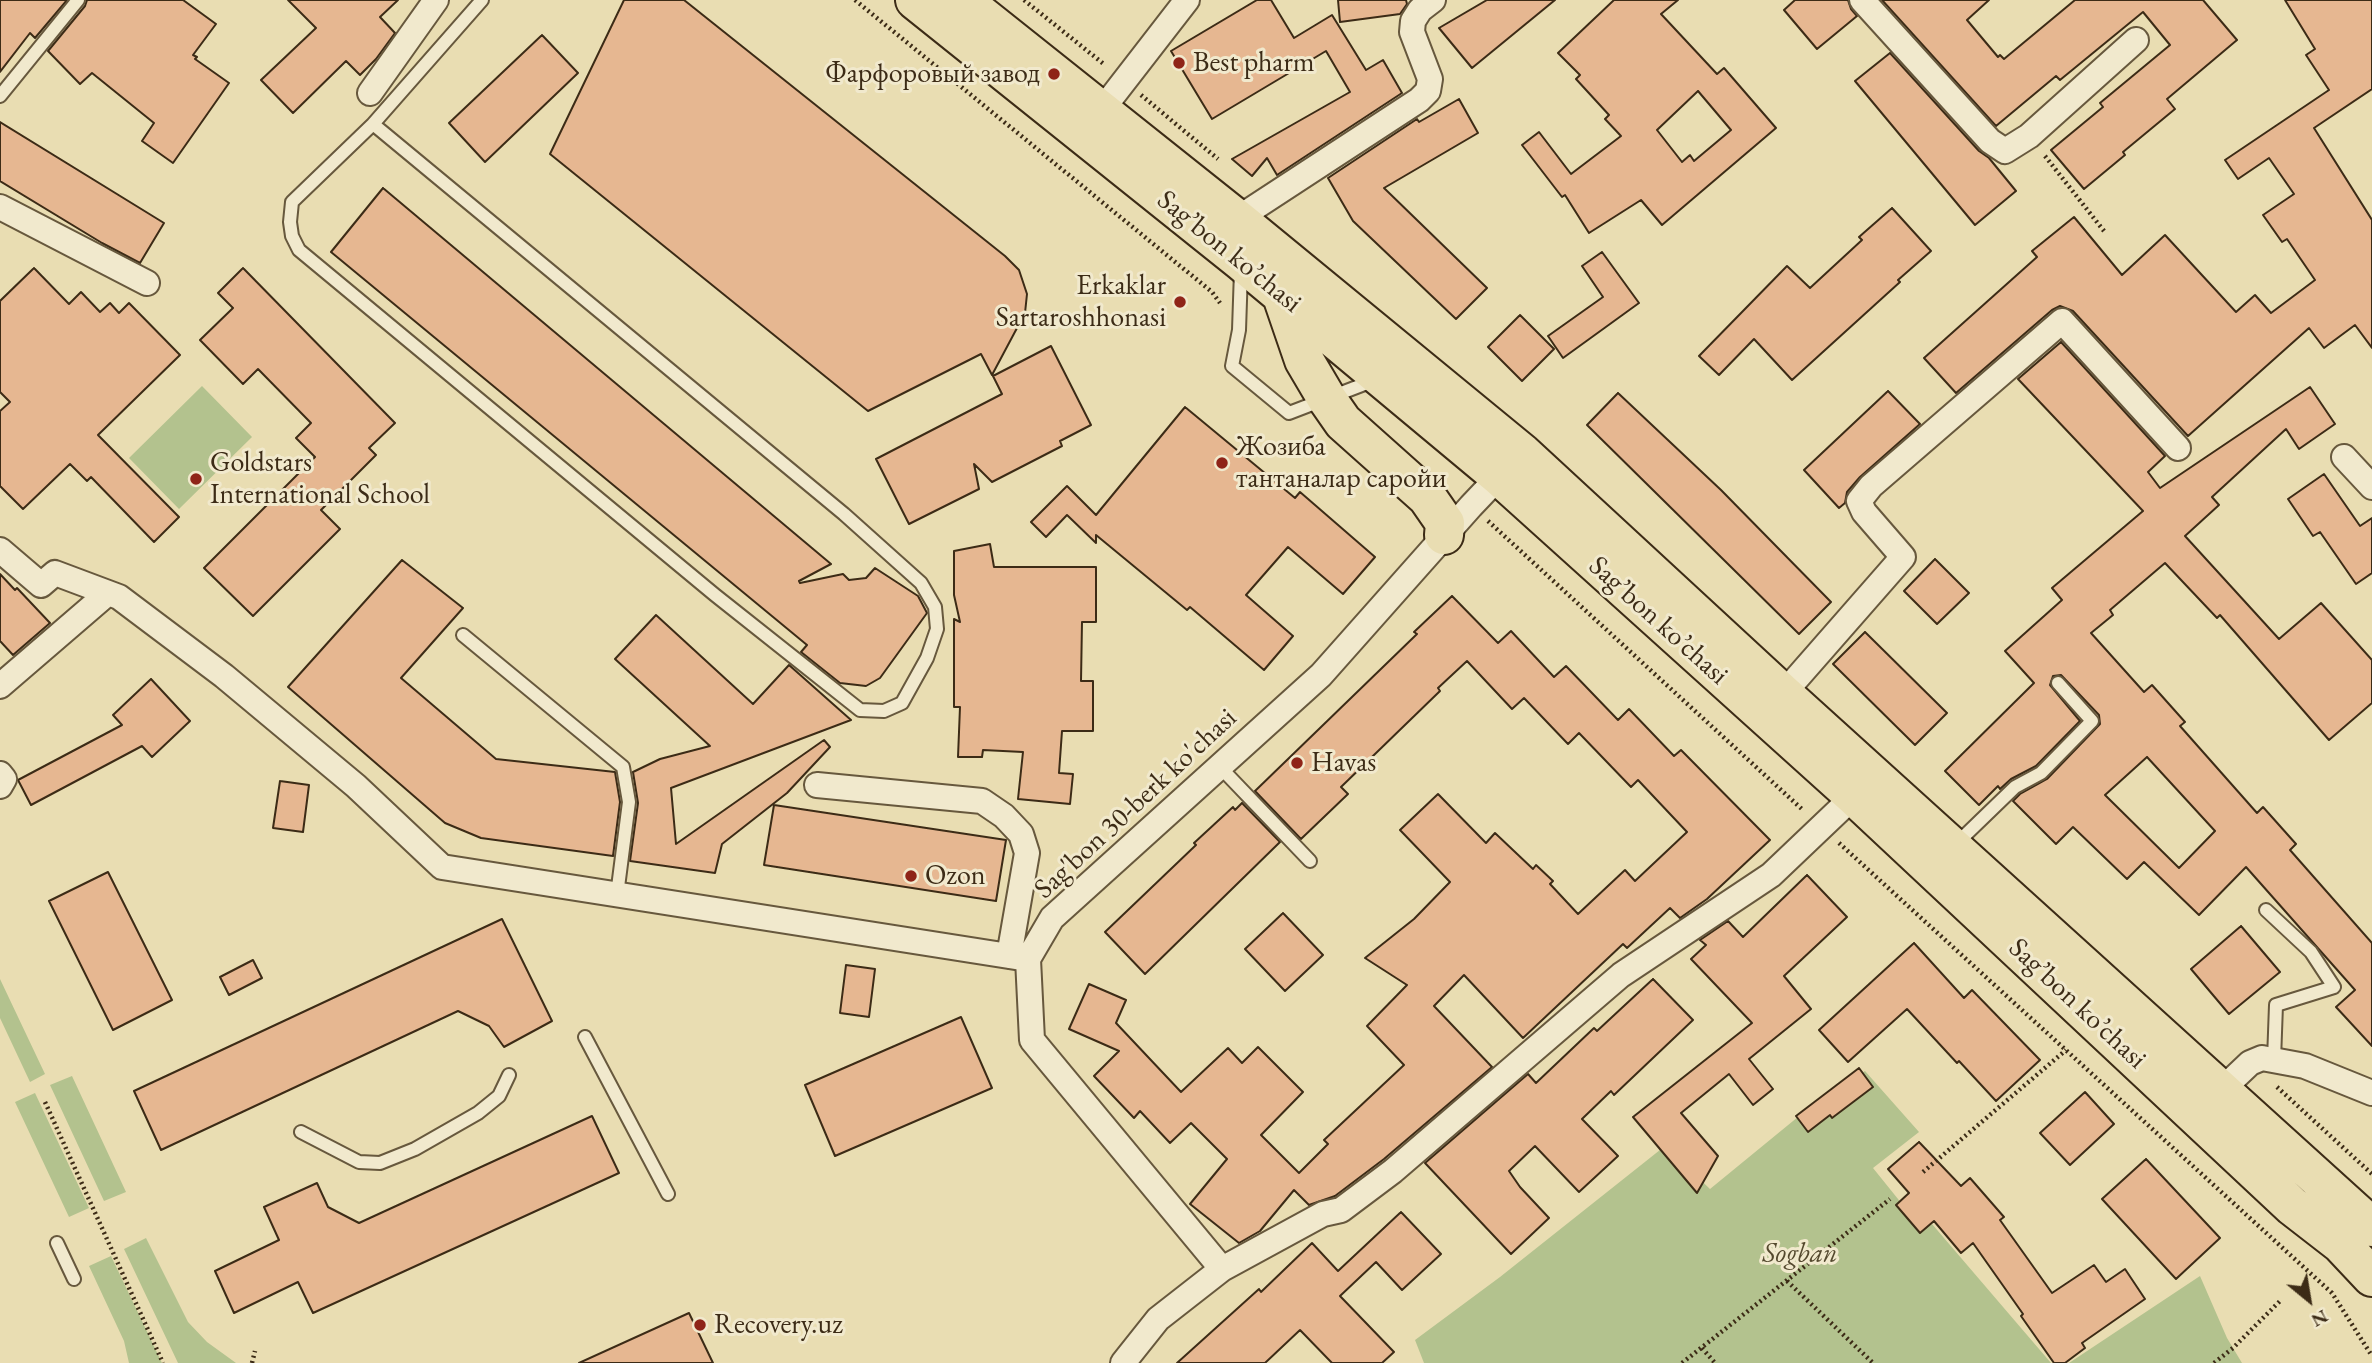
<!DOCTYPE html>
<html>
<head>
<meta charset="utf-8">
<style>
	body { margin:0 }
	#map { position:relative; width:2372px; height:1363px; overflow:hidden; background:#e9ddb2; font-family:"EB Garamond",serif }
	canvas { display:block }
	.north { position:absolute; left:2274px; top:1265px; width:70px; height:70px; -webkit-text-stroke:5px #f1e9cd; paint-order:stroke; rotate:150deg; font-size:19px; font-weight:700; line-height:28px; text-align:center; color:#3c2b16 }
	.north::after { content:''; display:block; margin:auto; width:24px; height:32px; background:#3c2b16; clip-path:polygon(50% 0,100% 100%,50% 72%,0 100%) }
</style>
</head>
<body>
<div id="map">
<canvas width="2372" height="1363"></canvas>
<div class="north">N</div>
</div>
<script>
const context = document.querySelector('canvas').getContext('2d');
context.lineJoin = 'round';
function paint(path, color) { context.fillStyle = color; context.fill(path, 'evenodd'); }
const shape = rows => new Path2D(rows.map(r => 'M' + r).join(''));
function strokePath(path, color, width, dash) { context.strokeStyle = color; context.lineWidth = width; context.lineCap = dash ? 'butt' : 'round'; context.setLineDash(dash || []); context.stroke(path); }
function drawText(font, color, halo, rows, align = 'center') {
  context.font = font + ' "EB Garamond",serif'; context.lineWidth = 6; context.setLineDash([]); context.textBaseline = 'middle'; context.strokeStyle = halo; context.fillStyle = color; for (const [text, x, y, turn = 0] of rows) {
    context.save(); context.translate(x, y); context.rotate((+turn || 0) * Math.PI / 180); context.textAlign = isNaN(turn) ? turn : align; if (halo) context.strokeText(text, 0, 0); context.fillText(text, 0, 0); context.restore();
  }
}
const green = shape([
	[202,386,252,437,179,509,129,458],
	[0,979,45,1074,30,1082,0,1018],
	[1865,1071,1919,1132,1873,1168,1923,1230,1932,1224,2051,1363,1424,1363,1415,1340,1500,1277,1665,1146,1710,1189,1815,1103],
	[72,1076,126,1192,104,1201,50,1085],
	[35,1093,89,1208,69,1217,15,1102],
	[146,1238,188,1322,207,1342,236,1363,178,1363,124,1249],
	[111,1256,162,1363,129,1363,124,1341,89,1266],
	[2200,1276,2227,1338,2242,1363,2069,1363]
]);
const building = shape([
	[0,0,67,0,35,38,30,33,0,72,0,0],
	[87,0,183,0,216,24,193,55,197,57,195,59,229,83,173,163,142,141,154,123,92,73,80,84,48,51,85,6,87,0],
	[288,0,398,0,380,17,395,33,376,59,360,75,346,61,293,113,261,80,316,28,288,0],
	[624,0,684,0,1005,256,1019,270,1027,294,1025,313,992,375,981,354,868,411,550,154,624,0],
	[1257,0,1271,0,1294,38,1332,15,1366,70,1383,60,1402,93,1277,175,1267,158,1252,176,1232,159,1350,92,1326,51,1212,119,1171,51,1257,0],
	[1338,0,1406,0,1407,4,1400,14,1340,22,1338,0],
	[1487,0,1555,0,1472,68,1439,28,1487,0],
	[1614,0,1678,0,1661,14,1717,74,1724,68,1776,128,1662,225,1641,200,1589,233,1565,195,1562,197,1522,145,1539,132,1571,174,1621,136,1605,119,1609,115,1576,79,1580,75,1558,53,1614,0],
	[1698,91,1731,130,1694,161,1690,155,1682,162,1657,130,1698,91],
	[1795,0,1848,0,1851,9,1857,16,1817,49,1784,10,1795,0],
	[1882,0,1989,0,1967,20,1998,57,2000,55,2004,59,2075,0,2203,0,2237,40,2167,99,2175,109,2123,152,2125,155,2084,189,2051,150,2103,107,2100,103,2170,45,2143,12,2060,80,2056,76,1996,126,1882,0],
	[2285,0,2372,0,2372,89,2314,128,2372,220,2372,348,2355,325,2324,348,2309,328,2188,436,2073,311,2060,306,2052,310,1956,393,1924,358,2037,257,2032,251,2074,217,2122,275,2165,235,2236,312,2255,295,2271,313,2315,280,2287,239,2282,242,2263,215,2294,194,2269,158,2238,179,2225,160,2329,90,2306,55,2315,49,2285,0],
	[542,35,578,73,485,162,449,123,542,35],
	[1890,53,1979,151,1989,158,2016,191,1975,225,1855,81,1890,53],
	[1459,99,1478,133,1384,188,1487,288,1456,319,1353,221,1328,178,1417,119,1419,122,1459,99],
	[0,122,164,223,140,263,102,243,0,181,0,122],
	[383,188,831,564,799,581,800,583,843,574,849,580,866,578,875,568,918,596,927,613,880,678,866,686,840,683,801,652,807,645,331,252,383,188],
	[1892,208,1931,251,1898,280,1900,282,1792,380,1754,339,1719,375,1699,356,1787,266,1810,288,1862,240,1859,237,1892,208],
	[1602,252,1639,303,1563,358,1548,336,1603,297,1582,266,1602,252],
	[34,268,69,304,81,292,100,312,110,303,119,313,129,303,180,355,98,435,179,517,154,542,91,477,87,481,70,464,23,509,0,486,0,411,10,402,0,392,0,301,34,268],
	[243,268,395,423,369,448,376,455,321,510,340,529,253,616,204,568,315,457,296,438,311,423,258,369,243,384,200,340,233,308,218,293,243,268],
	[1520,315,1554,349,1522,381,1488,347,1520,315],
	[2061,342,2165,456,2148,472,2160,488,2310,387,2335,424,2299,449,2286,429,2212,497,2219,505,2185,536,2279,639,2321,603,2372,660,2372,703,2329,740,2220,615,2217,618,2165,563,2110,610,2113,615,2091,633,2144,692,2152,685,2185,722,2180,726,2257,813,2263,807,2296,844,2290,850,2372,943,2372,1046,2336,1007,2355,990,2246,867,2199,915,2144,862,2127,879,2073,827,2056,844,2013,801,2020,794,2047,779,2100,724,2099,715,2061,675,2053,676,2050,685,2080,721,2036,766,2011,779,2000,789,1998,786,1979,805,1945,771,2034,683,2005,651,2062,600,2052,588,2143,511,2018,379,2061,342],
	[2147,757,2215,831,2179,868,2105,795,2147,757],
	[1051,346,1091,425,1060,441,1062,446,992,482,974,464,979,489,909,524,876,459,1002,394,993,376,1051,346],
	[1888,391,1920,424,1860,477,1847,492,1845,503,1839,508,1804,470,1888,391],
	[1618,393,1721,490,1831,602,1799,634,1587,425,1618,393],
	[1185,407,1295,498,1300,492,1375,557,1343,594,1288,547,1246,595,1293,636,1264,670,1190,607,1187,610,1096,535,1096,543,1067,515,1046,537,1031,522,1067,486,1096,515,1185,407],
	[2324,474,2360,526,2372,518,2372,573,2356,584,2320,532,2313,536,2288,499,2324,474],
	[990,544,994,567,1096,567,1096,622,1082,622,1081,681,1093,681,1093,731,1062,731,1059,773,1073,774,1070,804,1018,799,1023,752,983,750,982,757,958,757,960,707,954,707,954,619,960,622,954,595,954,551,990,544],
	[1935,559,1969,593,1937,624,1904,591,1935,559],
	[402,560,463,608,401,678,496,759,615,772,620,802,613,856,481,838,445,823,288,687,402,560],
	[0,574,15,590,17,588,50,623,13,655,0,641,0,574],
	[1452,596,1498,643,1511,631,1554,677,1566,666,1618,720,1629,709,1674,756,1681,750,1770,840,1707,899,1680,918,1670,908,1627,948,1623,944,1523,1038,1464,975,1434,1006,1492,1067,1384,1159,1335,1196,1309,1205,1294,1190,1260,1231,1239,1243,1190,1204,1227,1159,1191,1123,1170,1143,1140,1111,1134,1118,1094,1076,1119,1051,1069,1029,1089,984,1126,1000,1116,1023,1181,1092,1228,1048,1242,1063,1258,1047,1303,1092,1261,1135,1299,1173,1328,1144,1324,1140,1404,1065,1367,1026,1407,985,1365,958,1414,919,1450,882,1400,830,1438,794,1486,843,1495,833,1533,869,1536,865,1553,881,1550,884,1578,914,1625,870,1635,881,1687,832,1638,780,1631,787,1579,733,1568,744,1524,698,1512,709,1467,661,1438,688,1440,691,1341,787,1348,794,1301,839,1255,791,1417,634,1414,632,1452,596],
	[656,615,753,704,789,665,851,720,671,788,676,844,824,740,830,747,787,793,722,844,715,873,630,861,638,803,633,772,660,759,710,746,615,659,656,615],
	[1865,632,1947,713,1915,745,1833,664,1865,632],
	[151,679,190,721,152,757,142,746,31,805,18,780,122,725,113,715,151,679],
	[280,781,309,785,303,832,273,828,280,781],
	[1242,803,1280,842,1145,974,1105,932,1196,845,1194,843,1233,807,1235,810,1242,803],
	[774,805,1006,840,996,901,764,865,774,805],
	[108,872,172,1000,113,1030,49,901,108,872],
	[1807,875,1847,917,1784,976,1811,1009,1749,1059,1773,1089,1753,1105,1729,1074,1681,1113,1718,1156,1697,1193,1633,1117,1752,1023,1691,959,1706,945,1700,940,1728,921,1743,937,1807,875],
	[1283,913,1323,955,1285,991,1245,949,1283,913],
	[502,919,552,1021,504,1047,489,1026,458,1011,161,1150,134,1091,502,919],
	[2241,926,2280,972,2229,1014,2191,969,2241,926],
	[1914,943,1964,998,1972,990,2040,1060,1996,1101,1959,1061,1957,1063,1907,1009,1848,1062,1819,1030,1914,943],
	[253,960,262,978,229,995,220,977,253,960],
	[846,965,875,969,869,1017,840,1013,846,965],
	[1653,979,1693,1020,1614,1095,1611,1091,1582,1119,1618,1156,1579,1192,1535,1146,1509,1171,1520,1187,1549,1218,1511,1254,1425,1163,1528,1074,1536,1083,1594,1028,1597,1031,1653,979],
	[961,1017,992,1088,835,1156,805,1085,961,1017],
	[1859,1068,1873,1087,1832,1118,1830,1115,1808,1132,1796,1116,1859,1068],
	[2085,1092,2114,1124,2070,1165,2040,1133,2085,1092],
	[592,1116,619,1173,313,1313,298,1282,234,1313,215,1271,279,1240,264,1207,317,1183,328,1207,359,1223,592,1116],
	[1919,1142,1961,1186,1970,1178,2004,1217,2000,1220,2052,1293,2094,1265,2106,1282,2125,1269,2145,1299,2082,1343,2085,1348,2065,1363,2054,1363,2021,1316,2023,1314,1973,1243,1961,1253,1934,1221,1920,1233,1896,1205,1909,1193,1888,1169,1919,1142],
	[2146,1159,2220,1238,2176,1279,2102,1199,2146,1159],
	[1401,1212,1441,1254,1402,1290,1376,1262,1340,1296,1394,1352,1382,1363,1332,1363,1300,1330,1265,1363,1177,1363,1259,1289,1261,1292,1312,1243,1338,1271,1401,1212],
	[689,1313,713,1363,579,1363,689,1313]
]);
const path = shape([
	[855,0,1212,292,1220,303],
	[1024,0,1105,65],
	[1141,95,1218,159],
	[2045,156,2104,231],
	[1488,521,1804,811],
	[1839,843,2332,1293,2372,1356],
	[2277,1087,2372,1174],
	[45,1102,163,1363],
	[1923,1172,2066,1050],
	[1787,1281,1873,1363],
	[1702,1348,1715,1363],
	[252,1363,255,1351],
	[1682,1363,1890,1199],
	[2214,1363,2233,1348,2282,1299]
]);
const service = shape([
	[0,96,78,0],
	[373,124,292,202,290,222,292,236,299,250,715,595,860,710,884,711,902,703,927,658,937,629,935,607,921,583,844,514,373,124,482,0],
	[1241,271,1239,330,1232,366,1289,413,1375,380],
	[463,635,623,767,629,802,617,895],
	[1220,767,1310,861],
	[1955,845,2015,787,2041,773,2092,721,2058,683],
	[2266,910,2311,952,2334,987,2276,1005,2274,1060],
	[585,1037,668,1194],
	[301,1132,359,1162,380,1163,415,1149,478,1113,499,1096,509,1075],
	[57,1243,74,1279]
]);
const minor = shape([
	[1862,0,1990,141,2005,151,2029,136,2136,40],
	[370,93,436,0],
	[1101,111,1187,0],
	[0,207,147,283],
	[1237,219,1419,100,1428,91,1430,79,1412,32,1413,21,1420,10,1433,0],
	[2344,457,2372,487],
	[0,550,41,585,55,573,119,597,224,676,356,786,442,867,1028,959],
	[0,686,108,593],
	[1783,694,1903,557,1864,512,1859,501,1871,486,2062,321,2178,448],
	[0,774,4,779,0,786],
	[817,785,982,801,1004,816,1021,834,1027,853,1009,956],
	[2212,1099,2250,1063,2262,1058,2305,1066,2372,1093],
	[1222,1269,1032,1040,1028,959,1052,918,1321,675,1471,506,1509,466],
	[1123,1363,1158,1319,1222,1269,1323,1214,1341,1210,1393,1171,1621,975,1771,875,1854,796]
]);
const primary = shape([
	[915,0,1241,261,1499,476,1854,796,2292,1206,2341,1244,2372,1277],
	[962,0,1237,219,1522,453,1783,694,2372,1227],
	[1281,293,1304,360,1327,399,1343,422,1427,497,1445,523,1444,535]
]);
const markers = [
	[1179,63,7,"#8f2418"],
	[1054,74,7,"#8f2418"],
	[1180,302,7,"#8f2418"],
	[1222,463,7,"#8f2418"],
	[196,479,7,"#8f2418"],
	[1297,763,7,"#8f2418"],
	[911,876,7,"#8f2418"],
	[700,1325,7,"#8f2418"]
];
const poiNames = [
	["Best pharm",1193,63],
	["Фарфоровый завод",1040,74,"right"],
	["Erkaklar",1166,286,"right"],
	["Sartaroshhonasi",1166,318,"right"],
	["Жозиба",1236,447],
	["тантаналар саройи",1236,479],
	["Goldstars",210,463],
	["International School",210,495],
	["Havas",1311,763],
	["Ozon",925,876],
	["Recovery.uz",714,1325]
];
const streetNames = [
	["Sag’bon ko’chasi",1229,252,39],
	["Sag’bon ko’chasi",1658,621,42],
	["Sag'bon 30-berk ko'chasi",1136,804,-43],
	["Sag’bon ko’chasi",2077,1004,43]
];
const parkNames = [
	["Sogban",1800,1254]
];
paint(green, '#b3c28e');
paint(building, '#e6b791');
strokePath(building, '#3c2b16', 2);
strokePath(service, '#67583d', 16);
strokePath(minor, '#67583d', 28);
strokePath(primary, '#3c2b16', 42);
strokePath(path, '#3c2b16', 4.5, [2, 3.5]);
strokePath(service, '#f1e9cd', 12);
strokePath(minor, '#f1e9cd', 24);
strokePath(primary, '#e9ddb2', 38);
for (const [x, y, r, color] of markers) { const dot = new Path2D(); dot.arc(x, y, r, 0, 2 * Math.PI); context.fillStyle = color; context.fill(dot); strokePath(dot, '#f1e9cd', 2.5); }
drawText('28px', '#3c2b16', '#f1e9cd', poiNames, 'left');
drawText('28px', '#3c2b16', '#f1e9cd', streetNames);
drawText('italic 28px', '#54492e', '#f1e9cd', parkNames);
</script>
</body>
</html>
